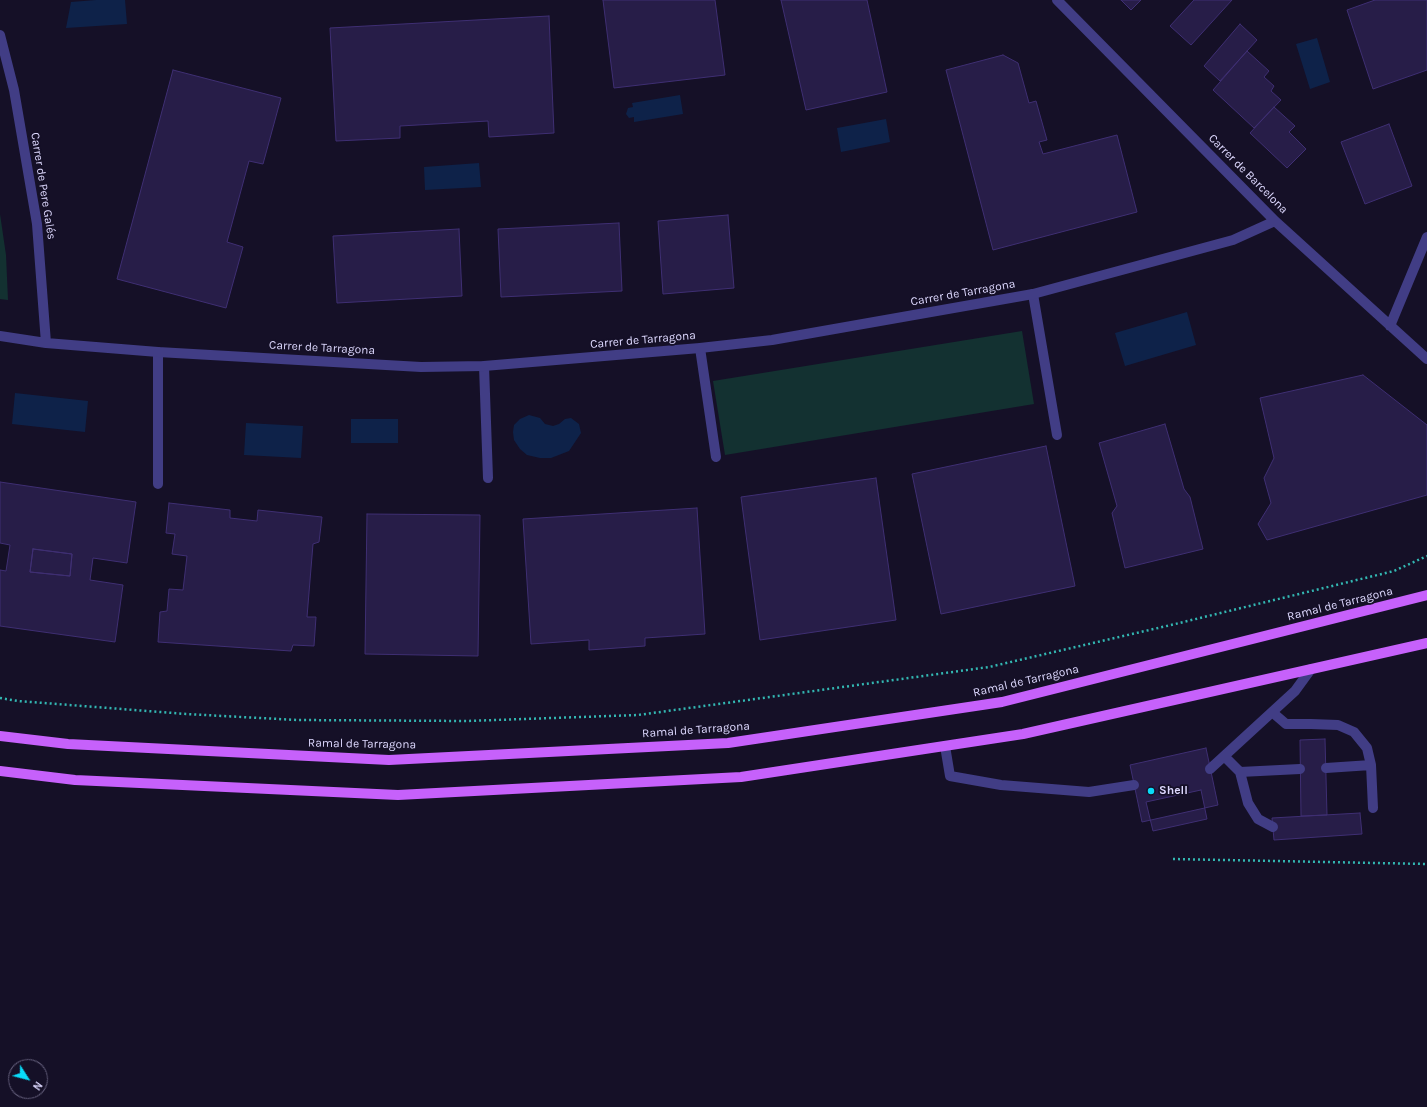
<!DOCTYPE html>
<html>
<head>
<meta charset="utf-8">
<style>
	body { margin:0 }
	#map { position:relative; width:1427px; height:1107px; overflow:hidden; background:#151027; font-family:Karla,sans-serif }
	canvas { display:block }
	.north { position:absolute; left:8px; top:1059px; width:40px; height:40px; box-sizing:border-box; background:#151027; border:1px solid #65607d; border-radius:50%; rotate:126deg; font-size:11px; font-weight:700; line-height:16px; text-align:center; color:#ddd8fe }
	.north::after { content:''; display:block; margin:auto; width:14px; height:18px; background:#09dbf9; clip-path:polygon(50% 0,100% 100%,50% 72%,0 100%) }
</style>
</head>
<body>
<div id="map">
<canvas width="1427" height="1107"></canvas>
<div class="north">N</div>
</div>
<script>
const context = document.querySelector('canvas').getContext('2d');
context.lineJoin = 'round';
function paint(path, color) { context.fillStyle = color; context.fill(path, 'evenodd'); }
const shape = rows => new Path2D(rows.map(r => 'M' + r).join(''));
function strokePath(path, color, width, dash) { context.strokeStyle = color; context.lineWidth = width; context.lineCap = dash ? 'butt' : 'round'; context.setLineDash(dash || []); context.stroke(path); }
function drawText(font, color, halo, rows, align = 'center') {
  context.font = font + ' Karla,sans-serif'; context.lineWidth = 3.5; context.setLineDash([]); context.textBaseline = 'middle'; context.strokeStyle = halo; context.fillStyle = color; for (const [text, x, y, turn = 0] of rows) {
    context.save(); context.translate(x, y); context.rotate((+turn || 0) * Math.PI / 180); context.textAlign = isNaN(turn) ? turn : align; if (halo) context.strokeText(text, 0, 0); context.fillText(text, 0, 0); context.restore();
  }
}
const green = shape([
	[0,214,6,255,8,300,0,299],
	[1022,331,1034,404,725,455,713,381]
]);
const water = shape([
	[96,0,125,0,127,24,66,28,71,2],
	[1317,38,1330,82,1310,89,1296,44],
	[680,95,683,114,634,122,634,117,629,118,626,114,628,108,633,107,632,103],
	[886,119,890,142,841,152,837,128],
	[479,163,481,187,425,190,424,167],
	[1187,312,1196,345,1125,366,1115,333],
	[15,393,88,401,85,432,12,424],
	[529,415,540,418,545,424,553,426,559,424,565,419,571,418,579,424,581,433,569,451,551,458,540,458,527,455,520,449,514,440,513,432,514,425,520,419],
	[351,419,398,419,398,443,351,443],
	[246,423,303,426,301,458,244,455]
]);
const building = shape([
	[603,0,715,0,725,75,614,88,603,0],
	[781,0,867,0,887,92,806,110,781,0],
	[1121,0,1141,0,1131,10,1121,0],
	[1194,0,1232,0,1191,45,1170,26,1194,0],
	[1375,0,1427,0,1427,70,1373,89,1347,10,1375,0],
	[549,16,554,133,489,137,488,121,400,126,400,138,336,141,330,28,549,16],
	[1240,24,1257,40,1220,81,1204,66,1240,24],
	[1247,51,1269,71,1264,77,1274,86,1271,91,1281,100,1254,128,1213,90,1247,51],
	[1003,55,1018,63,1029,103,1036,101,1047,140,1039,142,1043,154,1117,135,1137,212,993,250,946,70,1003,55],
	[173,70,281,98,263,164,249,161,227,242,243,247,226,308,117,279,173,70],
	[1274,107,1295,126,1289,132,1306,149,1287,168,1250,133,1274,107],
	[1389,124,1412,186,1365,204,1341,142,1389,124],
	[728,215,734,288,663,294,658,221,728,215],
	[619,223,622,291,501,297,498,229,619,223],
	[459,229,462,296,337,303,333,236,459,229],
	[1363,375,1427,425,1427,495,1267,540,1258,524,1271,503,1264,478,1274,458,1260,398,1363,375],
	[1165,424,1184,489,1190,497,1203,549,1125,568,1112,513,1117,506,1099,443,1165,424],
	[1046,446,1075,586,941,614,912,474,1046,446],
	[876,478,896,620,760,640,741,497,876,478],
	[0,482,136,502,127,563,93,558,90,580,123,585,115,642,0,626,0,570,6,571,10,545,0,543,0,482],
	[33,549,72,554,70,576,30,572,33,549],
	[169,503,230,510,230,518,257,521,258,510,322,517,319,542,313,544,307,617,316,617,314,646,293,645,291,651,158,642,160,612,167,611,169,589,183,590,187,556,172,554,175,534,166,533,169,503],
	[697,508,705,634,645,638,645,646,589,650,589,640,531,644,523,519,697,508],
	[367,514,480,515,478,656,365,654,367,514],
	[33,549,72,554,70,576,30,572,33,549],
	[1325,739,1327,815,1301,816,1300,740,1325,739],
	[1206,748,1218,805,1142,822,1130,765,1206,748],
	[1201,790,1207,819,1153,831,1146,802,1201,790],
	[1360,813,1362,834,1274,840,1272,818,1360,813]
]);
const path = shape([
	[0,698,18,701,186,714,297,720,467,721,638,715,989,667,1171,625,1394,571,1427,556],
	[1173,859,1427,864]
]);
const service = shape([
	[1033,294,1057,435],
	[700,348,716,457],
	[158,352,158,484],
	[484,366,488,478],
	[1272,712,1286,724,1311,724,1338,725,1354,732,1367,748,1371,765,1373,808],
	[945,746,950,776,1001,785,1089,792,1134,785],
	[1225,757,1240,772,1248,803,1258,819,1273,827],
	[1326,768,1371,765],
	[1210,769,1295,691,1311,669],
	[1240,772,1300,769]
]);
const minor = shape([
	[1057,0,1275,221,1427,359],
	[0,35,14,90,37,224,46,343],
	[1390,326,1427,237],
	[0,336,46,343,158,352,421,367,484,366,700,348,772,340,1033,294,1233,240,1275,221]
]);
const primary = shape([
	[0,736,68,744,389,760,728,743,1002,702,1427,595],
	[0,771,75,780,398,795,741,777,1023,734,1427,643]
]);
const markers = [
	[1151,791,4,"#09dbf9"]
];
const streetNames = [
	["Carrer de Barcelona",1248,174,45],
	["Carrer de Pere Galés",43,186,81],
	["Carrer de Tarragona",963,293,-10],
	["Carrer de Tarragona",643,340,-5],
	["Carrer de Tarragona",322,348,3],
	["Ramal de Tarragona",1340,604,-14],
	["Ramal de Tarragona",1026,681,-13],
	["Ramal de Tarragona",696,730,-4],
	["Ramal de Tarragona",362,744,1]
];
const poiNames = [
	["Shell",1159,791]
];
paint(green, '#133131');
paint(water, '#0e2249');
paint(building, '#271d48');
strokePath(building, '#3f2f73', 1);
strokePath(path, '#33b7b2', 2.5, [2, 3]);
strokePath(service, '#413d85', 10);
strokePath(minor, '#413d85', 10);
strokePath(primary, '#c661fb', 10);
for (const [x, y, r, color] of markers) { const dot = new Path2D(); dot.arc(x, y, r, 0, 2 * Math.PI); context.fillStyle = color; context.fill(dot); strokePath(dot, '#151027', 1.5); }
drawText('12px', '#ddd8fe', '#151027', streetNames);
drawText('bold 12px', '#ddd8fe', '#151027', poiNames, 'left');
</script>
</body>
</html>
